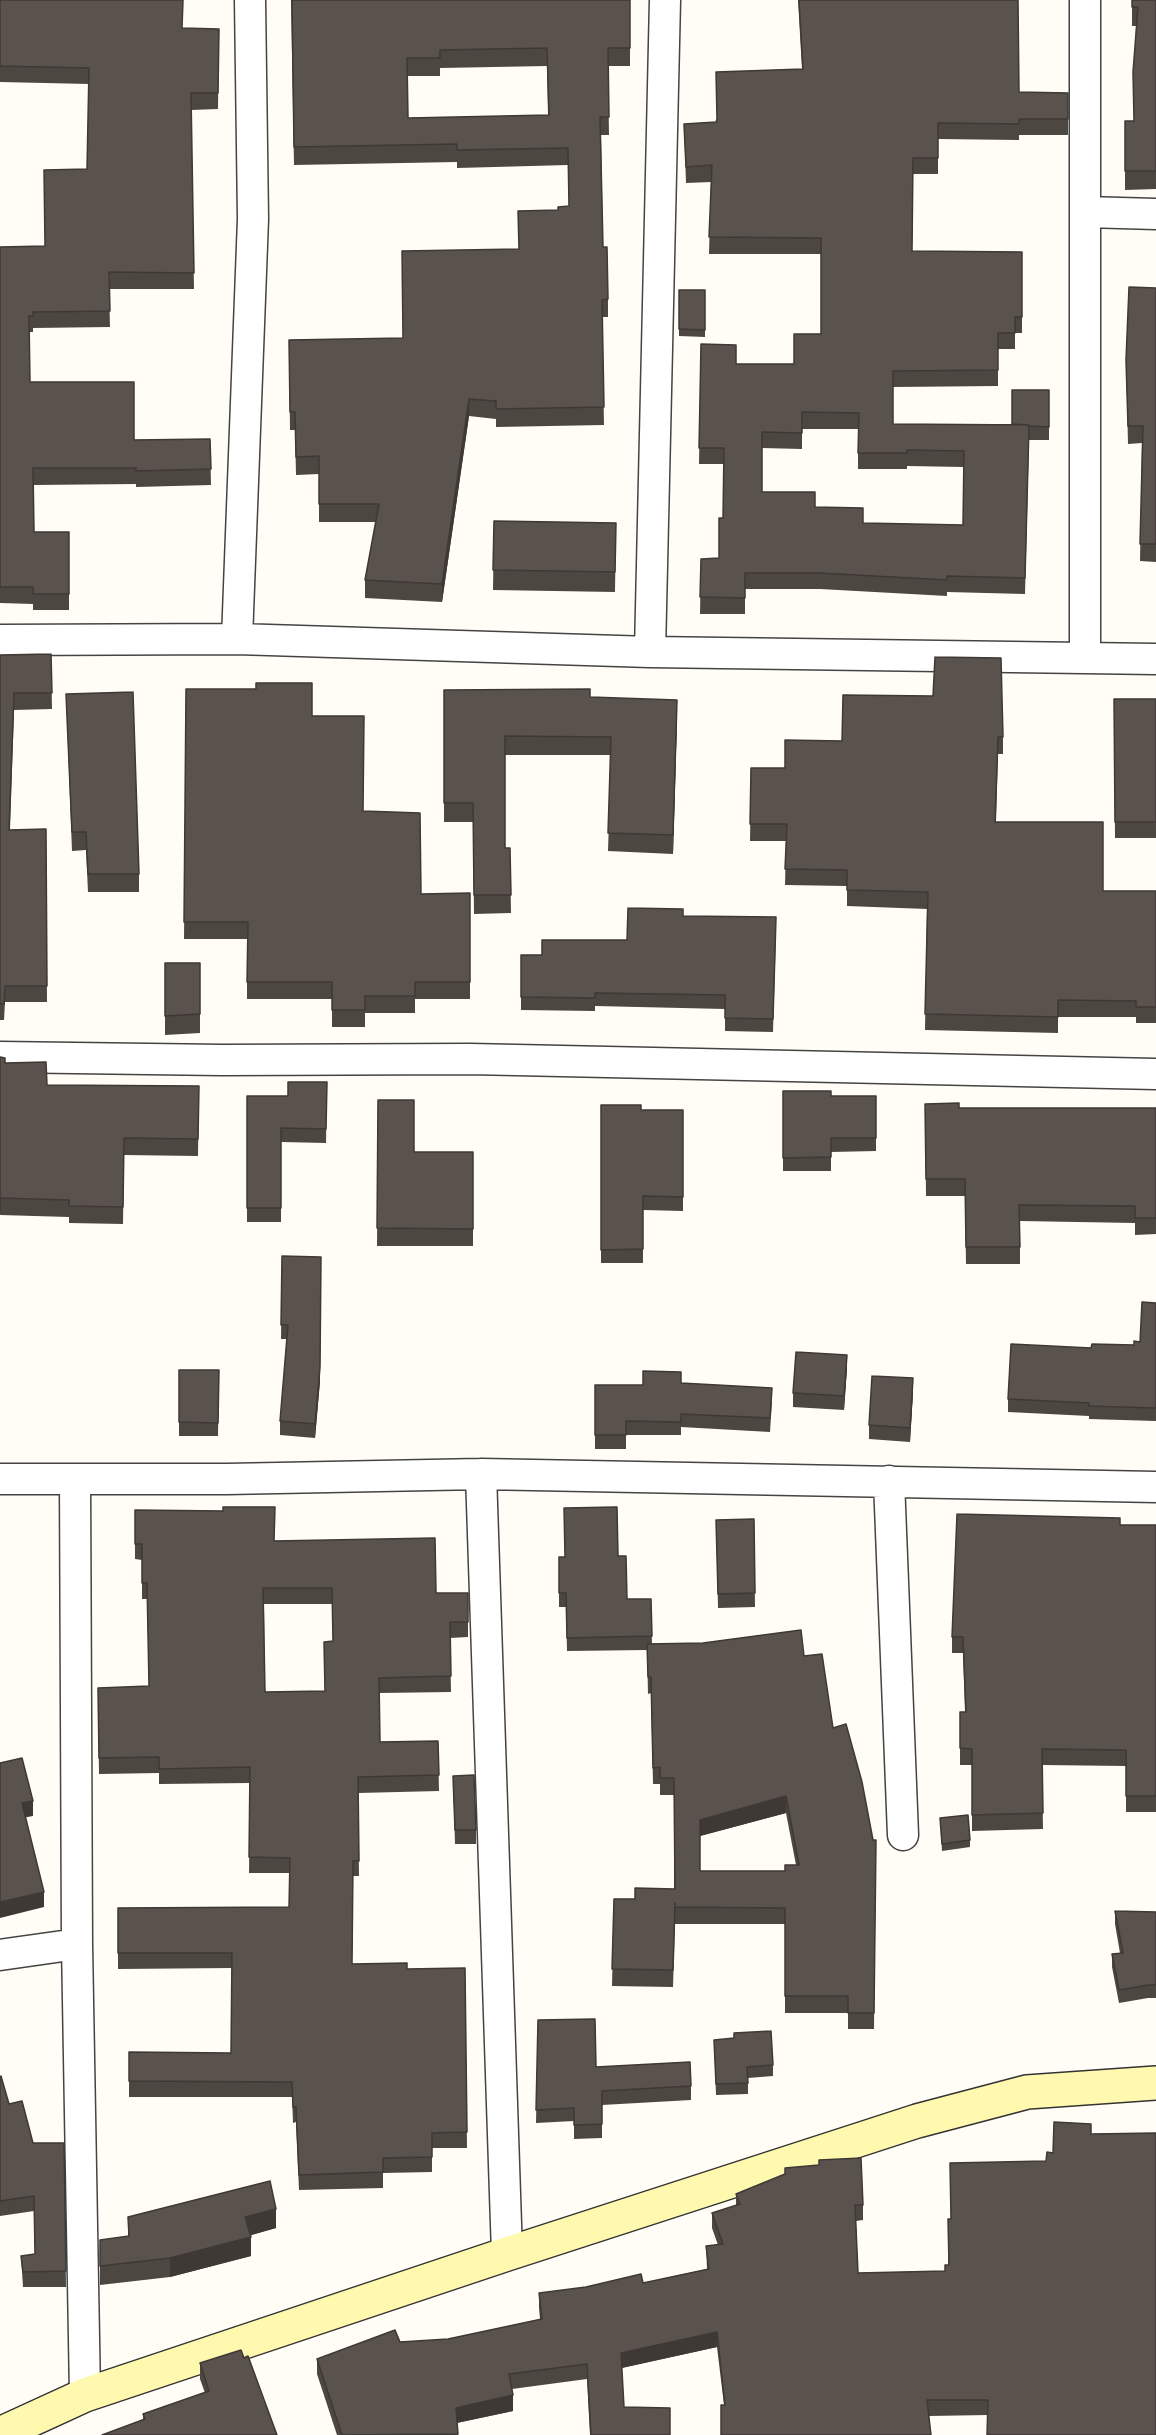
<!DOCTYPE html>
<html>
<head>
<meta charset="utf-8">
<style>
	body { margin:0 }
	canvas { display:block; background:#fffdf5 }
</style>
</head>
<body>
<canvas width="1156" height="2435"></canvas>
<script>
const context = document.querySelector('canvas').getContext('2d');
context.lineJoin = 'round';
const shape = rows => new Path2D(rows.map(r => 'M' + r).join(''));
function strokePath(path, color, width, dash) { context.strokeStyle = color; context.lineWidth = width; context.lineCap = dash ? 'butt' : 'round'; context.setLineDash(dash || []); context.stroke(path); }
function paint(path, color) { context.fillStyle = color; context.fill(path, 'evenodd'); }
const street = shape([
	[1085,212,1156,214],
	[237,639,253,219,250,0],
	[0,640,237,639,650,652,1156,659],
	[650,652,665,0],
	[1085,658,1085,0],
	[0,1057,222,1060,470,1059,1156,1074],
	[481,1474,507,2254],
	[0,1479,227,1479,481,1474,1156,1487],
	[75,1479,77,1944,85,2395],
	[889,1481,903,1835],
	[0,1955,77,1944]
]);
const secondary = shape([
	[0,2434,85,2395,507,2254,917,2121,1027,2092,1156,2083]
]);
const wall = shape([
	[0,0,183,28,219,29,218,109,191,110,194,289,109,289,110,327,33,328,33,332,29,332,30,382,134,440,210,439,211,485,136,487,136,484,34,485,34,532,69,532,69,610,33,610,33,604,0,603,0,247,45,246,87,169,89,84,0,82],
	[291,0,630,0,630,66,608,66,609,135,601,135,603,247,608,299,608,317,602,317,604,425,496,427,496,419,469,416,442,602,365,598,365,580,376,522,319,522,319,474,296,475,295,430,290,430,289,340,403,338,519,249,558,210,569,206,568,165,457,168,457,162,294,165],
	[547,66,548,115,408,118,407,76,440,76,440,68],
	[798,0,1018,0,1019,92,1068,93,1068,135,1019,135,1019,140,938,139,938,174,913,174,912,251,1022,252,1022,333,1015,333,1015,349,998,349,998,386,893,387,893,424,1012,424,1049,390,1049,440,1029,440,1025,594,947,592,947,596,820,589,745,589,745,614,700,614,701,559,719,558,723,518,724,464,699,464,701,344,736,364,794,364,821,334,821,254,709,254,711,182,686,183,684,124,716,122,717,120,716,72,802,69],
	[802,429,858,429,858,469,907,469,907,466,964,467,963,525,863,523,815,507,762,492,762,448,802,449],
	[1132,0,1156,0,1156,189,1125,190,1125,121,1134,121,1136,26,1132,26],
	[1156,288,1156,562,1140,561,1142,443,1128,444,1126,360],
	[679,290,705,290,705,337,679,336],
	[494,521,616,523,615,592,493,590],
	[51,654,52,709,14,710,10,830,46,829,47,1002,5,1002,4,1020,0,1020,0,655],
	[186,689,312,716,363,811,421,894,470,893,470,999,415,999,415,1013,365,1013,365,1027,332,1027,332,999,247,999,247,939,184,939],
	[444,690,677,718,673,854,608,851,611,755,505,755,505,848,510,848,511,913,474,914,473,822,444,822],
	[66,694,139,874,139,892,88,892,86,850,72,851],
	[1114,699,1156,699,1156,838,1115,838],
	[1003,737,1003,754,998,754,996,822,1103,891,1156,891,1156,1023,1136,1023,1136,1017,1058,1017,1058,1033,925,1030,927,909,847,906,847,886,785,885,786,841,750,841,751,768,785,768,842,741],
	[683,916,776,931,773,1032,725,1031,725,1009,595,1006,595,1011,521,1010,521,955,542,955,627,940],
	[165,963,200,963,200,1033,165,1035],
	[0,1057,5,1063,47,1085,199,1086,198,1156,124,1155,123,1224,69,1223,69,1217,0,1215],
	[327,1082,326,1143,281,1142,281,1222,247,1222,247,1096,288,1096],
	[783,1091,831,1096,876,1096,876,1151,831,1152,831,1171,783,1171],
	[378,1100,414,1152,473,1152,473,1246,377,1246],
	[925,1104,959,1108,1156,1108,1156,1234,1135,1235,1135,1223,1020,1221,1020,1264,966,1264,965,1196,926,1196],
	[601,1105,641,1110,683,1110,683,1211,643,1210,643,1263,601,1263],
	[282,1256,320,1381,315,1438,280,1435,280,1421,287,1339,281,1339],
	[1156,1303,1156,1421,1089,1419,1089,1416,1008,1412,1008,1399,1091,1348,1134,1345,1140,1342],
	[847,1368,844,1410,793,1407,793,1393],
	[179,1370,219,1370,218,1436,179,1436],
	[681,1383,772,1401,770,1432,681,1427,681,1435,626,1435,626,1449,595,1449,595,1385,643,1385],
	[913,1392,910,1442,869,1439,869,1425],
	[135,1510,275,1541,436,1593,468,1593,468,1637,450,1638,451,1692,379,1693,380,1742,438,1741,439,1791,358,1793,359,1876,353,1876,352,1964,407,1969,465,1968,467,2148,432,2148,432,2172,383,2173,383,2188,299,2190,296,2122,293,2123,292,2097,129,2097,129,2052,231,2053,232,1968,118,1969,118,1908,289,1907,290,1873,249,1873,250,1783,159,1784,159,1773,99,1774,98,1704,149,1686,147,1599,142,1599,142,1560,135,1559],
	[264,1604,332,1604,333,1641,324,1642,325,1691,265,1692],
	[754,1519,755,1607,718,1608,716,1520],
	[1120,1525,1156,1525,1156,1812,1126,1812,1126,1766,1042,1765,1043,1829,972,1831,972,1765,960,1765,960,1712,965,1712,963,1653,952,1653,952,1637],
	[618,1556,627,1599,651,1599,652,1644,804,1656,833,1728,873,1840,876,1840,874,2029,848,2029,848,2013,785,2013,785,1924,675,1924,675,1920,673,1987,612,1986,614,1899,635,1899,674,1889,674,1795,660,1795,660,1784,653,1784,651,1693,648,1694,647,1650,567,1651,566,1607,559,1607,559,1557],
	[786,1813,796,1865,785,1871,700,1871,700,1836],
	[453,1776,476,1830,476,1844,455,1844],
	[940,1818,970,1840,970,1847,942,1851],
	[1115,1911,1156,1912,1156,1998,1148,1998,1119,2003,1112,1967,1112,1954,1120,1953,1115,1924],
	[538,2020,596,2067,691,2086,691,2100,602,2105,602,2138,574,2139,574,2121,536,2123],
	[714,2040,773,2065,773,2076,748,2078,748,2094,716,2095],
	[0,2077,9,2104,33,2143,64,2143,66,2287,23,2287,21,2256,35,2254,34,2211,0,2216],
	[1091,2124,988,2415,929,2416,724,2405,717,2347,622,2368,624,2407,670,2435,590,2435,587,2379,512,2389,513,2411,457,2423,458,2435,337,2435,317,2374,317,2359,400,2342,448,2339,540,2319,539,2308,539,2293,643,2283,707,2269,706,2246,718,2245,712,2228,712,2213,736,2205,736,2194,819,2165,819,2160,863,2205,863,2220,856,2221,858,2273,945,2271,948,2265,951,2219,1046,2161,1053,2153],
	[128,2217,276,2228,250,2235,251,2256,170,2277,100,2285,100,2240,128,2236],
	[244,2358,277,2435,143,2420,143,2414,205,2393,200,2379,200,2363]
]);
const shadedWall = shape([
	[469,399,469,416,442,602,442,584],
	[677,700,677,718,673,854,673,835],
	[321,1257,320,1381,315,1438,315,1424],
	[847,1355,847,1368,844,1410,844,1396],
	[913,1378,913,1392,910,1442,910,1428],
	[786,1796,786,1813,700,1836,700,1820],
	[33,1801,33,1816,22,1818,22,1803],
	[44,1892,44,1907,0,1918,0,1902],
	[276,2209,276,2228,245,2237,245,2217],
	[251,2237,251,2256,170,2277,170,2258],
	[717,2332,717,2347,621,2368,621,2353],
	[513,2395,513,2411,456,2423,456,2408]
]);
const building = shape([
	[0,0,183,0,182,28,219,29,218,93,191,93,194,273,109,272,110,311,33,312,33,316,29,316,30,382,134,382,134,440,210,439,211,469,136,471,136,468,33,468,34,532,69,532,69,594,33,594,33,587,0,587,0,247,45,246,44,170,87,169,89,68,0,66,0,0],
	[292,0,630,0,630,48,608,48,609,117,600,117,603,247,607,247,608,299,602,300,604,407,496,409,496,401,469,399,442,584,365,580,379,504,319,504,319,456,296,457,295,412,290,412,289,340,403,338,402,251,519,249,518,211,558,210,558,207,569,206,568,148,457,150,457,144,294,147,292,0],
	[547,48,549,115,408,118,407,58,440,58,440,50,547,48],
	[799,0,1018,0,1019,92,1068,93,1068,119,1019,119,1019,124,938,123,938,158,913,158,912,251,1022,252,1022,317,1015,317,1015,333,998,333,998,370,893,371,893,424,1029,425,1025,578,947,576,947,580,820,573,745,573,745,598,700,597,701,559,719,558,719,518,723,518,724,448,699,448,701,344,736,345,736,364,794,364,794,334,821,334,821,238,709,237,712,165,686,167,684,124,716,122,717,119,716,72,803,69,799,0],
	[802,412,859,413,858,453,907,453,907,450,964,451,963,525,863,523,863,508,815,507,815,492,762,492,762,432,802,433,802,412],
	[1132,0,1156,0,1156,171,1125,171,1125,121,1134,121,1133,72,1138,7,1132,7,1132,0],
	[1129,287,1156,288,1156,544,1140,544,1143,426,1128,426,1126,360,1129,287],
	[679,290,705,290,705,330,679,329,679,290],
	[1012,390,1049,390,1049,427,1029,426,1029,425,1012,424,1012,390],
	[494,521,616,523,615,572,493,570,494,521],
	[51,654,52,693,14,693,9,830,46,829,47,986,5,986,4,1004,0,1004,0,655,51,654],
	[935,657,1001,658,1003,737,998,737,995,822,1103,822,1103,891,1156,891,1156,1007,1136,1007,1136,1001,1058,1000,1058,1017,925,1014,928,892,847,890,847,870,785,869,787,824,750,824,751,768,785,768,785,740,842,741,843,695,933,696,935,657],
	[256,683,312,683,312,716,364,716,363,811,420,813,421,894,470,893,470,982,415,982,415,996,365,996,365,1010,332,1010,332,982,247,982,248,922,184,922,186,689,256,689,256,683],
	[590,689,590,697,677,700,673,835,608,833,611,737,505,736,505,848,510,848,511,895,474,895,473,803,444,803,444,690,590,689],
	[133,692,139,874,88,874,86,832,72,832,66,694,133,692],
	[1114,699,1156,699,1156,822,1115,822,1114,699],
	[628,908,683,909,683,916,776,917,773,1019,725,1018,725,995,595,993,595,998,521,997,521,955,542,955,542,940,627,940,628,908],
	[165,963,200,963,200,1014,165,1016,165,963],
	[0,1057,5,1058,5,1063,46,1062,47,1085,199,1086,198,1139,124,1138,123,1207,69,1206,69,1200,0,1198,0,1210,0,1057],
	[288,1082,327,1082,326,1129,281,1128,281,1208,247,1208,247,1096,288,1096,288,1082],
	[783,1091,831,1091,831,1096,876,1096,876,1138,831,1138,831,1157,783,1158,783,1091],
	[378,1100,414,1100,414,1152,473,1152,473,1229,377,1228,378,1100],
	[959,1103,959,1108,1156,1108,1156,1218,1135,1218,1135,1206,1019,1205,1020,1247,966,1247,965,1179,926,1179,925,1104,959,1103],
	[601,1105,641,1105,641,1110,683,1110,683,1197,643,1196,643,1249,601,1250,601,1105],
	[282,1256,321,1257,320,1367,315,1424,280,1421,288,1325,281,1325,282,1256],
	[1142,1302,1156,1303,1156,1408,1089,1406,1089,1403,1008,1399,1011,1344,1091,1348,1092,1344,1134,1345,1134,1341,1140,1342,1142,1302],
	[796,1352,847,1355,844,1396,793,1393,796,1352],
	[179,1370,219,1370,218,1423,179,1422,179,1370],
	[643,1371,681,1372,681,1383,772,1388,770,1418,681,1414,681,1422,626,1421,626,1435,595,1435,595,1385,643,1385,643,1371],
	[872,1376,913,1378,910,1428,869,1425,872,1376],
	[223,1507,275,1507,274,1541,435,1538,436,1593,468,1593,468,1622,450,1622,451,1676,379,1678,380,1742,438,1741,439,1775,358,1777,359,1861,353,1861,352,1964,407,1963,407,1969,465,1968,467,2132,432,2133,432,2157,383,2158,383,2172,299,2175,296,2107,293,2107,292,2082,129,2081,129,2052,231,2053,232,1953,118,1953,118,1908,289,1907,290,1858,249,1857,250,1767,159,1769,159,1757,99,1758,98,1688,149,1686,147,1583,142,1583,142,1544,135,1544,135,1510,223,1511,223,1507],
	[263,1588,332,1588,333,1641,324,1642,325,1691,265,1692,263,1588],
	[617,1507,618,1556,626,1556,627,1599,651,1599,652,1636,567,1638,566,1593,559,1593,559,1557,565,1557,564,1508,617,1507],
	[957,1514,1120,1518,1120,1525,1156,1525,1156,1796,1126,1796,1126,1750,1042,1749,1043,1813,972,1815,972,1749,960,1748,960,1712,966,1712,963,1637,952,1637,957,1514],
	[754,1519,755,1593,718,1594,716,1520,754,1519],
	[801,1630,804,1656,822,1654,833,1728,846,1724,862,1782,873,1840,876,1840,874,2013,848,2013,848,1996,785,1996,785,1908,675,1907,675,1903,673,1970,612,1969,614,1899,635,1899,635,1888,675,1889,674,1778,660,1778,660,1767,653,1768,651,1677,648,1677,647,1644,703,1643,801,1630],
	[786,1796,799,1865,785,1865,785,1871,700,1871,700,1820,786,1796],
	[22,1758,33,1801,22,1803,44,1892,0,1902,0,1763,22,1758],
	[474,1775,476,1830,455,1830,453,1776,474,1775],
	[968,1815,970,1840,942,1844,940,1818,968,1815],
	[1115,1911,1156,1912,1156,1985,1148,1985,1119,1990,1112,1954,1123,1953,1115,1911],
	[595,2019,596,2067,690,2062,691,2086,602,2091,602,2124,574,2125,574,2108,536,2110,538,2020,595,2019],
	[771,2031,773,2065,747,2067,748,2083,716,2084,714,2040,734,2038,734,2033,771,2031],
	[1,2076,9,2104,22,2101,33,2143,64,2143,66,2271,23,2272,21,2256,35,2254,34,2196,0,2201,0,2077,1,2076],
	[1054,2122,1091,2124,1091,2134,1156,2133,1156,2435,987,2435,988,2400,927,2400,931,2435,721,2435,721,2405,725,2405,717,2332,621,2353,624,2407,670,2408,670,2435,591,2435,587,2364,509,2374,513,2395,456,2408,458,2434,342,2435,317,2359,395,2330,400,2342,448,2339,542,2319,539,2293,586,2287,641,2274,643,2283,709,2269,706,2246,723,2244,712,2213,740,2204,736,2194,785,2174,785,2168,819,2165,819,2160,861,2158,863,2205,855,2205,858,2273,945,2271,945,2265,949,2265,948,2219,951,2219,950,2163,1046,2161,1047,2152,1053,2153,1054,2122],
	[270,2181,276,2209,245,2217,251,2237,170,2258,100,2266,100,2240,129,2236,128,2217,270,2181],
	[241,2350,244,2358,248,2356,277,2435,102,2435,145,2419,143,2414,209,2391,200,2363,241,2350]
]);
strokePath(street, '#444', 33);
strokePath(secondary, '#333', 36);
strokePath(street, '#fff', 30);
strokePath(secondary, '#fff9b0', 33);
paint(wall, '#4d4742');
paint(shadedWall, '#3f3936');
paint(building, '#5a524d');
strokePath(building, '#3f3936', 1.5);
</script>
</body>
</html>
